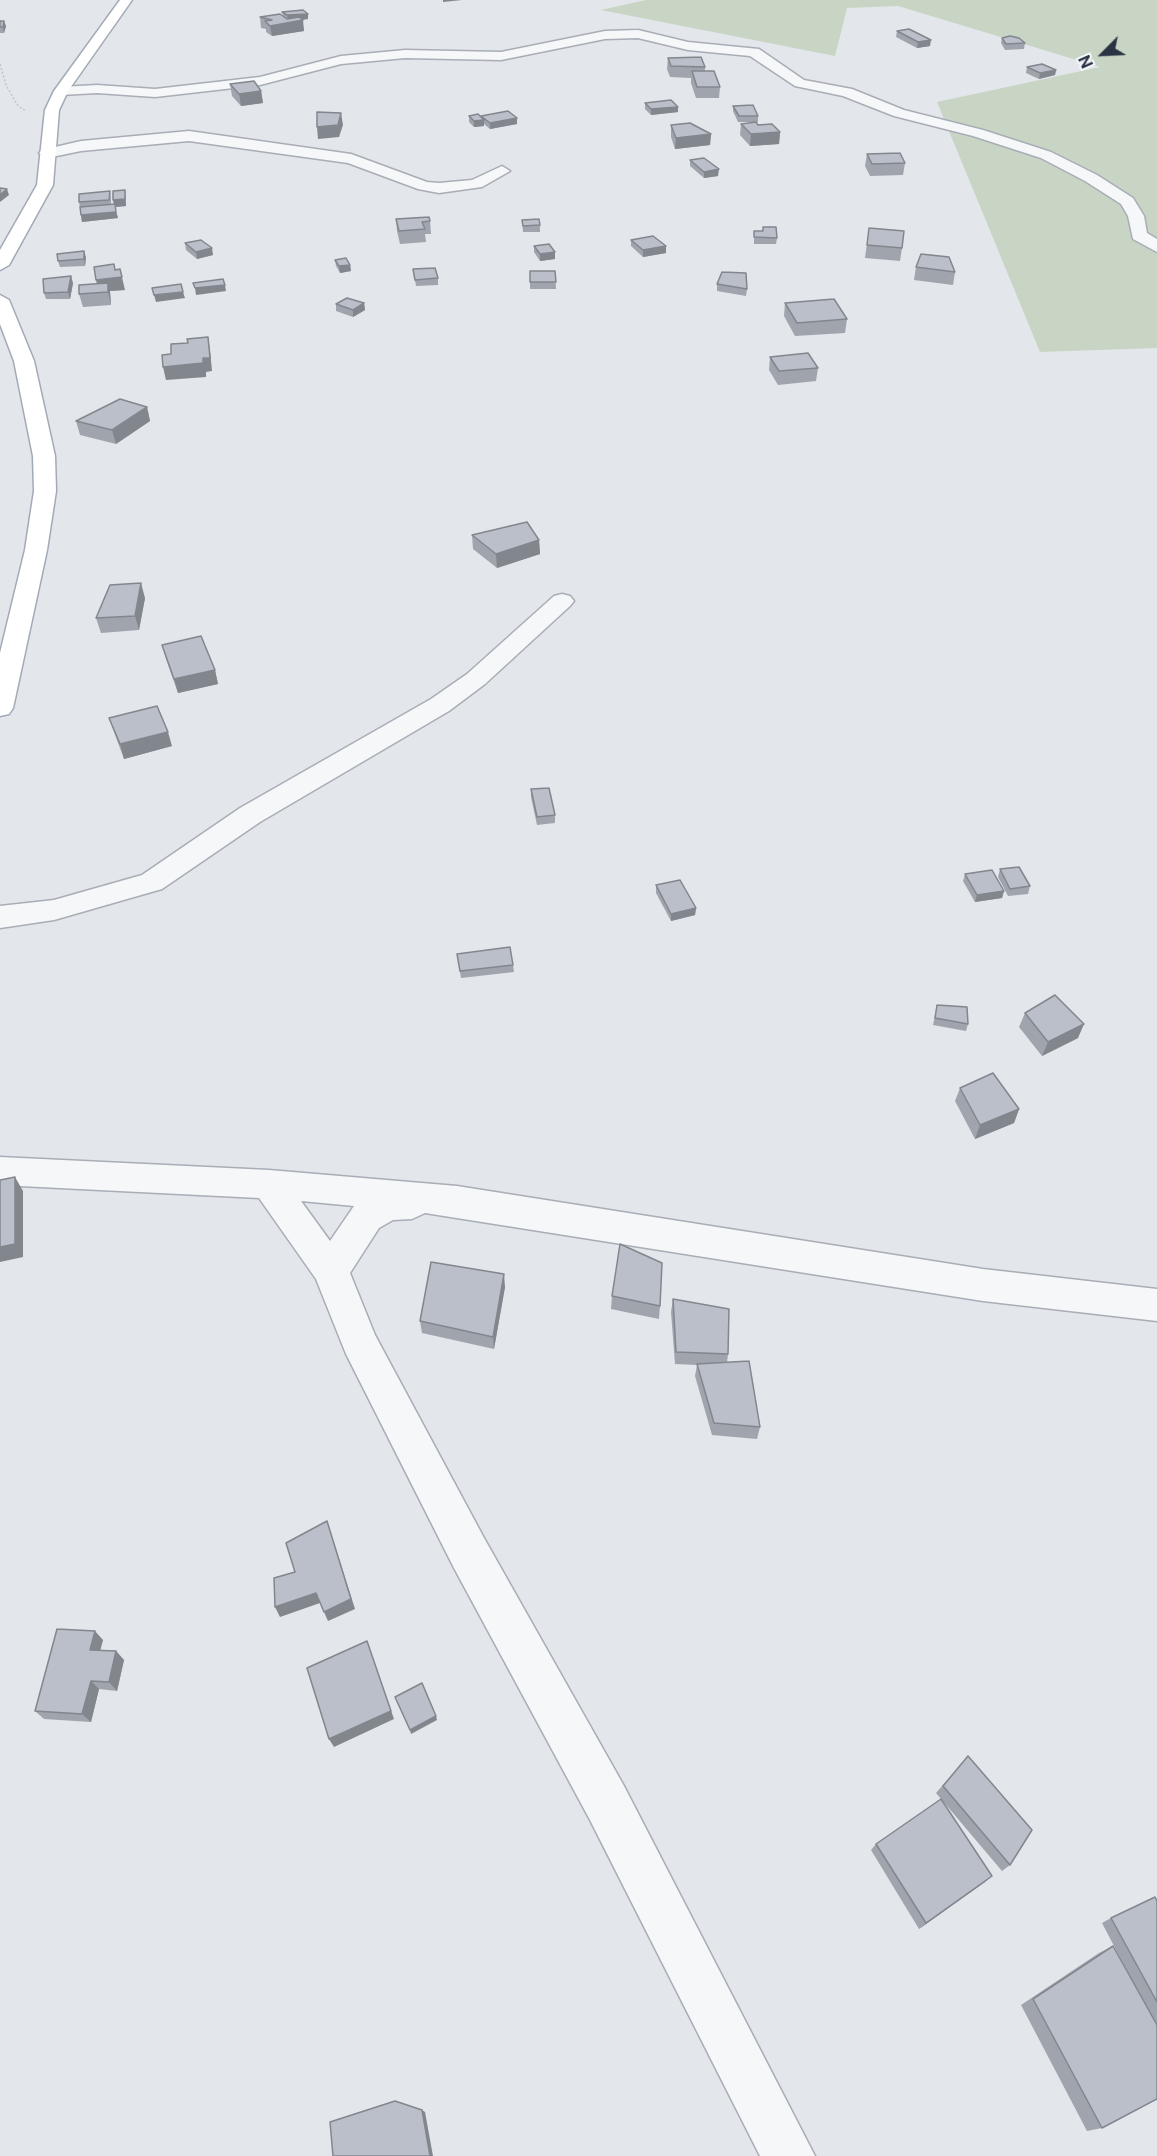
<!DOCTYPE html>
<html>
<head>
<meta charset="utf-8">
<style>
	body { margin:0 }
	#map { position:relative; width:1157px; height:2156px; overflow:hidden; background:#e3e6eb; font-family:"Public Sans",sans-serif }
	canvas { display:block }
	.north { position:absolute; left:1073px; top:24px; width:60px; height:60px; -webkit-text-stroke:4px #f3f5f9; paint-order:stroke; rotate:246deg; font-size:16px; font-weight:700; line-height:24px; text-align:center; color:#2a3344 }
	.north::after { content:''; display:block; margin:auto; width:21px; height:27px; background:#2a3344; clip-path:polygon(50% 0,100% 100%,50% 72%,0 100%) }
</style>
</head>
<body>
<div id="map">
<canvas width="1157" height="2156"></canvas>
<div class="north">N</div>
</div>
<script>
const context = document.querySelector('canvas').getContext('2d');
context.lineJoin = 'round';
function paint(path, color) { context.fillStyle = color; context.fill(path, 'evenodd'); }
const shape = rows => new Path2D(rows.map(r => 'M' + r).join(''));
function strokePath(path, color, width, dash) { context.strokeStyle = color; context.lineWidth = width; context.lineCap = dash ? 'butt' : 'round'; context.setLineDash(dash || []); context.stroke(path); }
const green = shape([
	[646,0,1157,0,1157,348,1040,352,937,102,1100,67,898,6,847,8,835,56,601,10]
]);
const path = shape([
	[0,64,6,85,18,106,26,111]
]);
const minor = shape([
	[638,30,688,42,759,49,804,80,852,89,904,110,983,130,1051,152,1097,175,1133,198,1144,216,1147,233,1157,239,1157,252,1133,239,1128,216,1121,204,1085,181,1041,158,973,136,894,116,843,96,795,86,750,56,688,50,638,38,605,39,501,60,405,58,341,64,260,85,155,97,97,93,61,95,54,91,61,87,97,85,155,89,260,77,341,56,405,50,501,52,605,31,638,30],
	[189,131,351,154,427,182,439,183,472,180,502,166,510,171,482,187,439,193,418,189,348,163,189,141,81,151,47,158,39,153,42,150,81,141,189,131],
	[562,594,570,596,574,601,570,606,485,684,449,711,260,822,162,889,54,920,0,928,0,906,54,900,142,875,240,808,431,699,467,674,554,596,562,594],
	[0,1157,269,1170,457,1186,983,1269,1157,1289,1157,1321,983,1301,425,1213,412,1219,393,1220,379,1228,350,1273,375,1335,484,1538,624,1786,815,2156,760,2156,590,1820,454,1568,346,1354,316,1279,259,1198,0,1185,0,1157],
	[301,1201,354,1206,330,1241,301,1201]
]);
const major = shape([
	[120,0,132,0,68,91,59,110,53,185,9,265,0,270,0,250,37,185,45,110,54,91,120,0],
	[0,295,9,300,34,361,55,456,56,491,47,550,13,708,9,714,0,716,0,653,25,550,34,491,33,456,14,361,0,324,0,295]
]);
const wall = shape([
	[282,12,308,19,302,20,304,31,272,36,266,32,266,29,261,28,260,17,283,16],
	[0,21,6,26,4,33,0,33],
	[897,31,930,46,917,48,896,37],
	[1002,38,1025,43,1024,49,1005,50,1001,43],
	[668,58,705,67,705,71,720,87,719,98,696,98,691,83,691,78,670,77,667,69],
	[1027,67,1056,70,1055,75,1039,79,1026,73],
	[230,84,261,91,263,103,241,106,232,96],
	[645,103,678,107,678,112,651,115,645,109],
	[733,106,758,116,758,122,738,122,733,111],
	[469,116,481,118,481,116,517,118,517,124,490,129,484,124,484,126,474,127,469,122],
	[741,124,780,132,779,144,750,146,740,135],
	[671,125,711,134,710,145,675,149,671,137],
	[867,154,905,163,903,175,870,176,865,166],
	[690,160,718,176,704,178,690,166],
	[125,190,126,206,115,207,118,218,82,222,79,202,110,191,111,198,111,204,114,204],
	[396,219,430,221,431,234,425,234,426,242,400,244,397,231],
	[522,220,540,225,540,232,523,232],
	[763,227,777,238,776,244,754,244,754,231,763,231],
	[869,228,902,248,900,261,865,258],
	[631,240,666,253,643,257,631,246],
	[185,243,213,255,197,259,186,250],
	[534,246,555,259,540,261,534,252],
	[86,257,85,266,60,267,58,261],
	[335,260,350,265,351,271,340,273,336,266],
	[916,267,955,272,953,285,914,280],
	[115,269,125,290,110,291,111,305,83,307,79,294,97,284],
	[413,269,438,278,438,285,416,286],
	[530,271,555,271,556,289,530,289],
	[73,283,70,299,46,299,44,293],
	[717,284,747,289,746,296,717,291],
	[364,303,365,310,353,317,336,311,336,304],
	[785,303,847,319,845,333,795,336,784,316],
	[770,357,818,368,816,381,778,385,769,370],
	[147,407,150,421,116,444,80,435,76,421],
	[472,535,539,540,540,554,497,568,473,549],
	[145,598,139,630,101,633,96,618],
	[162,645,215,670,218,684,178,693,166,659],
	[109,718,172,746,124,759,114,732],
	[531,789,555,815,555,823,537,825,531,797],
	[1000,869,1030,886,1028,894,1008,896,998,877],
	[965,874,1004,891,1002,898,975,902,963,881],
	[656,885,696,908,695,915,671,921,656,893],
	[457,954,513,965,514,972,461,978],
	[937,1005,968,1024,966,1031,933,1025],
	[1025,1013,1078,1038,1042,1056,1019,1027],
	[960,1088,1019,1109,1014,1123,975,1139,955,1101],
	[505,1287,494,1349,422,1333,420,1321],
	[612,1296,660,1306,659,1319,611,1309],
	[673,1299,728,1354,727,1363,760,1427,757,1439,712,1435,695,1376,697,1365,675,1364,671,1312],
	[103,1640,100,1650,116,1651,124,1660,117,1691,99,1689,91,1722,44,1719,35,1711],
	[968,1756,1010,1865,1002,1871,936,1793],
	[876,1844,985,1882,919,1929,871,1850],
	[1157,1901,1157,2099,1102,2128,1087,2131,1021,2005,1099,1953,1113,1946,1136,1988,1102,1923,1111,1918]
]);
const shadedWall = shape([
	[443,0,462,0,443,2],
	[308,14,308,19,288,21,287,15],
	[303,20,304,31,272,36,270,26],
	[4,21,6,26,4,33,3,27],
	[931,40,930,46,917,48,918,42],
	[1056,70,1055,75,1039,79,1040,73],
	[261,91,263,103,241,106,239,94],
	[678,107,678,112,651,115,651,109],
	[341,113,343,125,339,137,318,139,317,127],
	[517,118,517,124,490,129,490,123],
	[484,120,484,126,474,127,474,121],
	[780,132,779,144,750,146,751,134],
	[711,134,710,145,675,149,676,138],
	[719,169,718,176,704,178,704,172],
	[7,189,9,195,0,202,0,195],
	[125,190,126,206,114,207,113,200],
	[116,212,118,218,82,222,81,215],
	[666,246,666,253,643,257,643,250],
	[212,248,213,255,197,259,196,252],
	[84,251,86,257,85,266,84,259],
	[555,252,555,259,540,261,540,254],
	[350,265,351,271,340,273,339,266],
	[120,269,125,290,110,291,111,305,108,292,99,293,96,280,117,277],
	[71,276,73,283,70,299,68,292],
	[225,285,226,291,196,295,195,288],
	[183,292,185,298,156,302,154,295],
	[364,303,365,310,353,317,353,310],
	[208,337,210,350,212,371,206,372,206,377,166,380,163,367,203,358],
	[147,407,150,421,116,444,112,430],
	[539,540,540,554,497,568,496,554],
	[141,583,145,598,139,630,135,616],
	[215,670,218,684,178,693,174,679],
	[168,732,172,746,124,759,120,744],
	[1004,891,1002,898,975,902,977,895],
	[696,908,695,915,671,921,671,914],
	[1084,1024,1078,1038,1042,1056,1048,1042],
	[1019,1109,1014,1123,975,1139,980,1125],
	[15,1177,23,1191,23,1257,0,1262,0,1247],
	[504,1274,505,1287,494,1349,493,1337],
	[327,1521,355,1609,328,1621,324,1612],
	[316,1593,320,1603,280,1617,275,1607],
	[95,1631,103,1640,98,1659,90,1650],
	[367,1641,394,1719,334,1747,329,1739],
	[116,1651,124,1660,117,1691,109,1682],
	[91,1681,99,1689,91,1722,82,1714],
	[436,1716,437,1720,411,1734,410,1730],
	[992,1876,985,1882,919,1929,926,1923],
	[422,2110,425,2112,433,2156,430,2156]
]);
const building = shape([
	[303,10,308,14,287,15,282,12,303,10],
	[280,14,287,19,299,17,303,20,270,26,265,21,272,20,260,17,280,14],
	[0,21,4,21,3,27,0,27,0,21],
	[909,29,931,40,918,42,897,31,909,29],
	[1010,36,1019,38,1025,43,1006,44,1002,38,1010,36],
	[701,57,705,67,671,66,668,58,701,57],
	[1042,64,1056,70,1040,73,1027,67,1042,64],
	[692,71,714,71,720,87,697,87,692,71],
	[254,81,261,91,239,94,230,84,254,81],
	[671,100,678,107,651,109,645,103,671,100],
	[753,105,758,116,739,116,733,106,753,105],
	[508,111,517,118,490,123,481,116,508,111],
	[317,112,341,113,338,125,317,127,317,112],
	[478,114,484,120,474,121,469,116,478,114],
	[756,122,758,125,772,124,780,132,751,134,741,124,756,122],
	[690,123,711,134,676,138,671,125,690,123],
	[900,153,905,163,872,164,867,154,900,153],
	[704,158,719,169,704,172,690,160,704,158],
	[0,188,7,189,0,195,0,188],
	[125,190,125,199,113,200,113,191,125,190],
	[110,191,109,200,79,202,79,194,110,191],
	[115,204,116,212,81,215,80,207,115,204],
	[429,217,430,221,422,222,425,229,399,231,396,219,429,217],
	[539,219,540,225,523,226,522,220,539,219],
	[763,227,776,227,777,238,754,237,754,231,763,231,763,227],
	[869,228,904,231,902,248,867,245,869,228],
	[653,236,666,246,643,250,631,240,653,236],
	[201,240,212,248,196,252,185,243,201,240],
	[549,244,555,252,540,254,534,246,549,244],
	[84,251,84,259,58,261,57,254,84,251],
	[921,254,949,257,955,272,916,267,921,254],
	[346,258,350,265,339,266,335,260,346,258],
	[114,264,115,270,120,269,122,277,96,280,94,267,114,264],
	[435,268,438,278,415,280,413,269,435,268],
	[530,271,555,271,556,282,530,282,530,271],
	[722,272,746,273,747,289,717,284,722,272],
	[71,276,68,292,44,293,43,279,71,276],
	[223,279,225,285,195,288,193,283,223,279],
	[108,283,108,292,79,294,79,285,108,283],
	[181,284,183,292,154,295,152,288,181,284],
	[347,298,364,303,353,310,336,304,347,298],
	[834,299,847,319,797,323,785,303,834,299],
	[208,337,210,358,203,358,203,363,163,367,162,355,171,354,171,344,188,343,187,339,208,337],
	[808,353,818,368,779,371,770,357,808,353],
	[120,399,147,407,112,430,76,421,120,399],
	[527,522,539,540,496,554,472,535,527,522],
	[141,583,135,616,96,618,110,585,141,583],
	[201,636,215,670,174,679,162,645,201,636],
	[157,706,168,732,120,744,109,718,157,706],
	[549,788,555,815,537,817,531,789,549,788],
	[1019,867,1030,886,1010,889,1000,869,1019,867],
	[992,870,1004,891,977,895,965,874,992,870],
	[680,880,696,908,671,914,656,885,680,880],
	[510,947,513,965,460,971,457,954,510,947],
	[1055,995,1084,1024,1048,1042,1025,1013,1055,995],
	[937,1005,967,1007,968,1024,935,1018,937,1005],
	[993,1073,1019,1109,980,1125,960,1088,993,1073],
	[15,1177,15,1244,0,1247,0,1180,15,1177],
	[620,1244,662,1263,660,1306,612,1296,620,1244],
	[431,1262,504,1274,493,1337,420,1321,431,1262],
	[673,1299,729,1309,728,1354,676,1352,673,1299],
	[749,1361,760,1427,714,1423,697,1364,749,1361],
	[327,1521,351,1599,324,1612,316,1593,275,1607,274,1578,295,1572,286,1543,327,1521],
	[57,1629,95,1631,90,1650,116,1651,109,1682,91,1681,82,1714,35,1711,57,1629],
	[367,1641,391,1711,329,1739,307,1668,367,1641],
	[422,1683,436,1716,410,1730,395,1697,422,1683],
	[968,1756,1032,1830,1010,1865,943,1786,968,1756],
	[941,1799,992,1876,926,1923,876,1844,941,1799],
	[1155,1897,1157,1901,1157,2002,1111,1918,1155,1897],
	[1113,1946,1157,2025,1157,2099,1102,2128,1033,1999,1113,1946],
	[395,2101,422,2110,430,2156,333,2156,330,2122,395,2101]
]);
paint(green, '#c8d5c4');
strokePath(minor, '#a8adb6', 3);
strokePath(major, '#a2aab7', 3);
strokePath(path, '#c1c4ca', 1.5, [2, 2]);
paint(minor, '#f6f7f9');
paint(major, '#fff');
paint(wall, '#a0a4ad');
paint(shadedWall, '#82868d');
paint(building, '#babfc9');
strokePath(building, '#82868d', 1.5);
</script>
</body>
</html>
